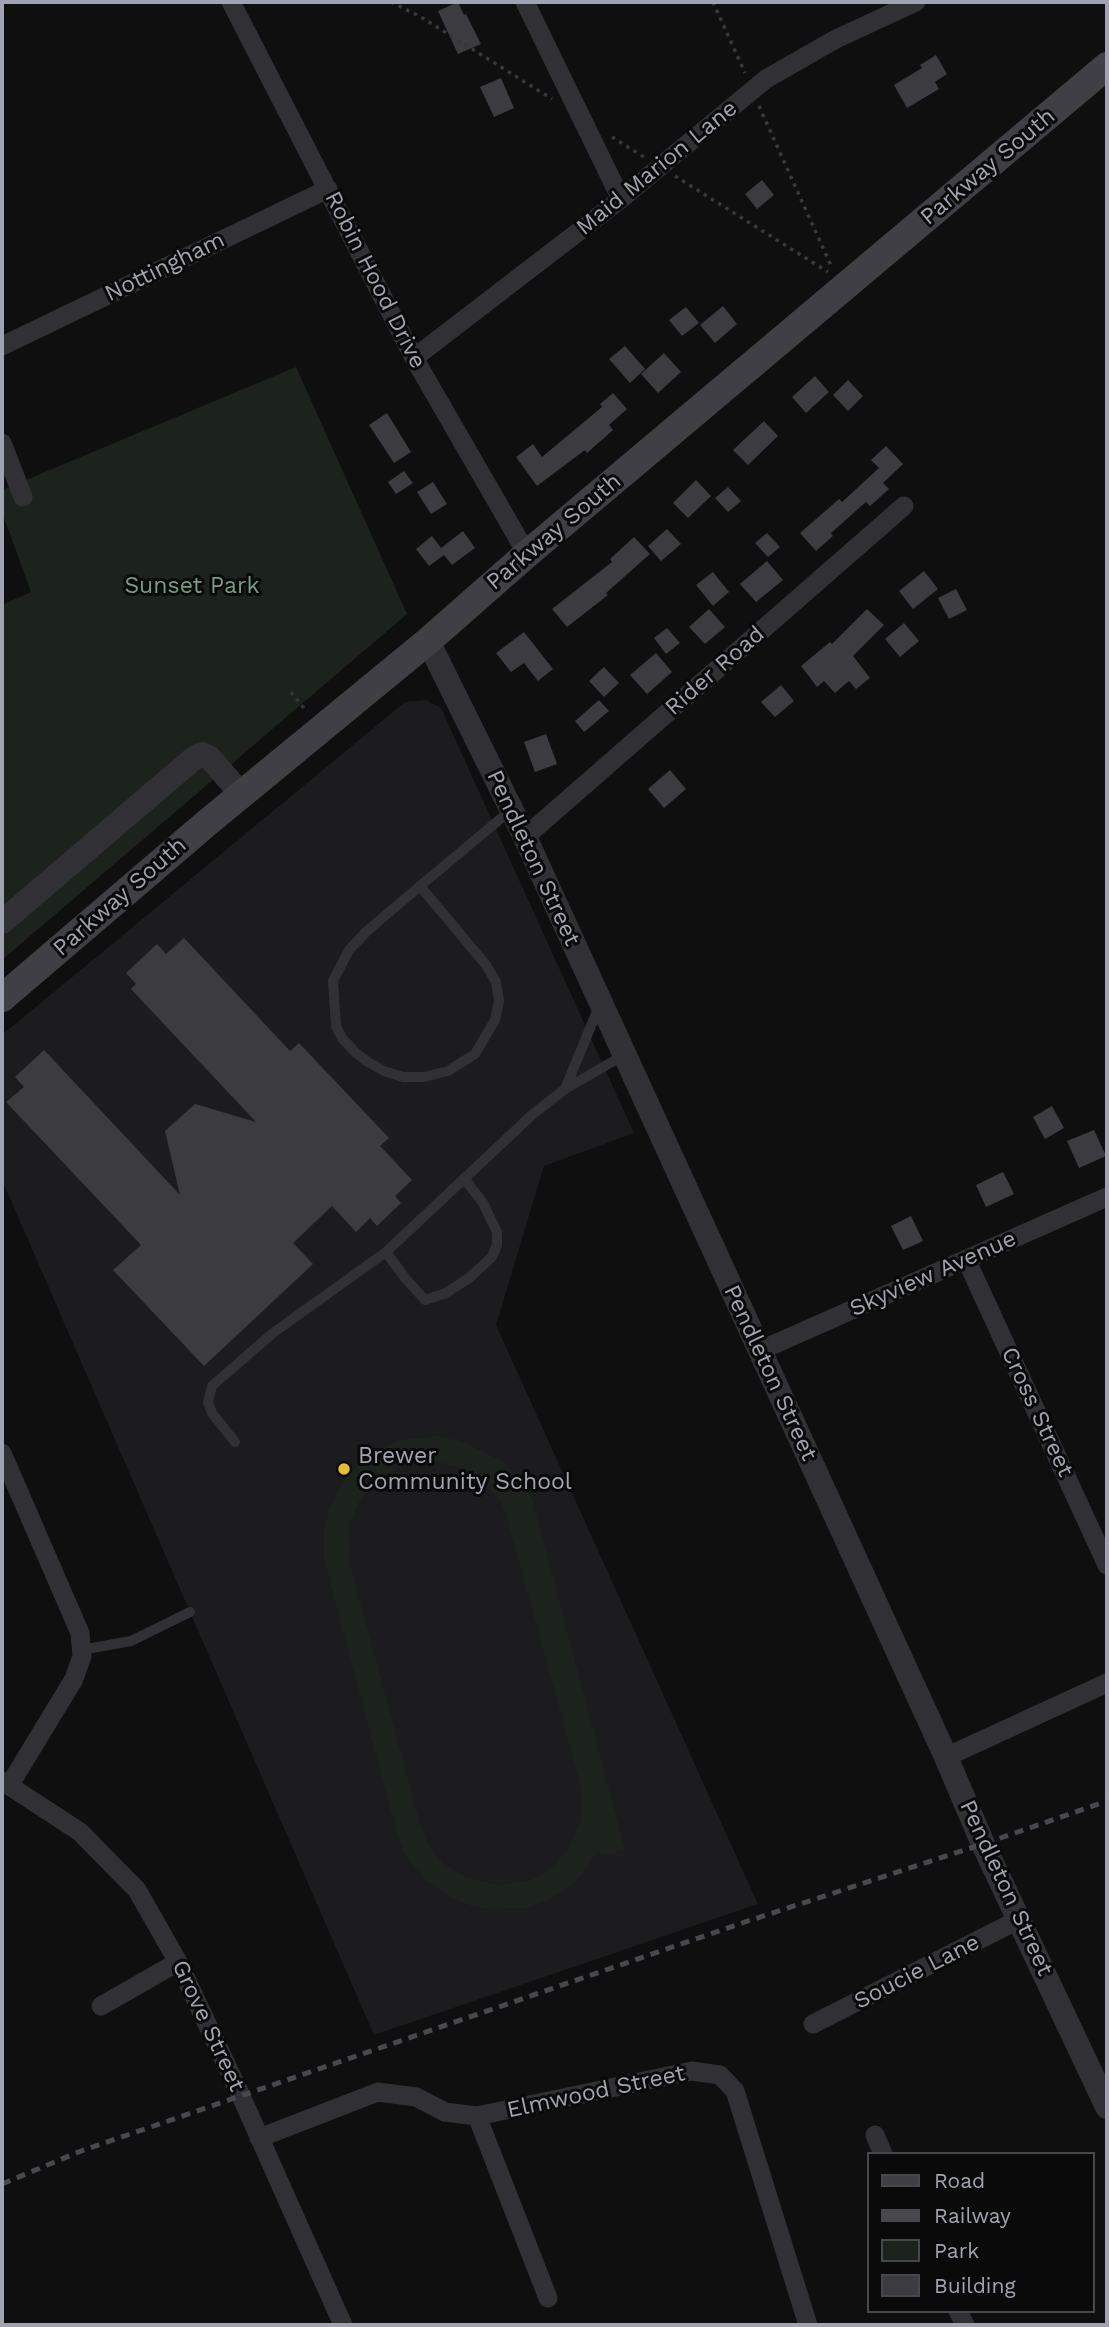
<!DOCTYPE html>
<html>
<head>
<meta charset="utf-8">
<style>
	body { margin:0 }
	#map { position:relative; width:1109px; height:2327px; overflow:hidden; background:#0f0f10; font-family:"Work Sans",sans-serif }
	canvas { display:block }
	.frame { position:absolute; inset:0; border:4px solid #a1a4b0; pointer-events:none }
	.legend { position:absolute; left:867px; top:2152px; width:228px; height:161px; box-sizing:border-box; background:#0a0a0b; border:2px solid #46484d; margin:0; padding:9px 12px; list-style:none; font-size:21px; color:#a1a4b0 }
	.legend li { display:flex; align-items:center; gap:14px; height:35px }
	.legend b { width:35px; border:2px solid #46484d }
</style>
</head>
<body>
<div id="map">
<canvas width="1109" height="2327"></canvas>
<div class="frame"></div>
<ul class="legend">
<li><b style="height:9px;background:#3f3f45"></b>Road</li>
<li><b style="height:9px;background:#48484e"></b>Railway</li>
<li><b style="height:19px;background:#1c231d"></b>Park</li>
<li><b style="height:19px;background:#3c3c40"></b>Building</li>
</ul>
</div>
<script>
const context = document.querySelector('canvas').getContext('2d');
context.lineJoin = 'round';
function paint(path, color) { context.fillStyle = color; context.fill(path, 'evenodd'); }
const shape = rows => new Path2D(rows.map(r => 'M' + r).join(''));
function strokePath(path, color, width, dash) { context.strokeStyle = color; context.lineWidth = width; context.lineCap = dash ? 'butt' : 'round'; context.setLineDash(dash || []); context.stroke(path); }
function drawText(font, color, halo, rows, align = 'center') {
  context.font = font + ' "Work Sans",sans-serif'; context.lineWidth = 6; context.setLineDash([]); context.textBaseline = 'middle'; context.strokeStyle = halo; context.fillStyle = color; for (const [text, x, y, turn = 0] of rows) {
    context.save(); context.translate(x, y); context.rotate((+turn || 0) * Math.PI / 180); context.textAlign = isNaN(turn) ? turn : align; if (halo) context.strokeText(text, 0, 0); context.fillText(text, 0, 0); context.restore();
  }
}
const built = shape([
	[426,700,441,708,634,1133,544,1166,496,1325,758,1904,374,2035,2,1180,2,1035,405,702]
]);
const green = shape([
	[296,367,407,614,2,960,2,605,31,592,2,512,2,490],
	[437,1436,461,1441,500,1460,520,1478,532,1498,625,1850,602,1856,598,1849,586,1870,571,1885,546,1901,524,1908,493,1909,472,1906,452,1898,425,1880,405,1854,397,1834,324,1559,324,1529,330,1507,341,1485,357,1466,376,1451,399,1440],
	[431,1461,455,1466,479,1478,499,1499,505,1511,581,1787,581,1820,569,1848,550,1870,531,1880,519,1882,498,1885,463,1876,443,1863,429,1847,421,1827,349,1561,350,1524,359,1502,366,1491,383,1476,395,1470,406,1465]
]);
const building = shape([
	[458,2,464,15,466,14,481,44,458,54,438,11],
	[936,55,947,74,935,82,939,89,907,108,894,85,922,68,920,65],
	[501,78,514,108,494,117,480,87],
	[762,180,774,195,757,209,745,194],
	[723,306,737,324,715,343,700,325],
	[686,307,699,323,682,336,669,320],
	[625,346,645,369,630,383,609,359],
	[664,353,681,372,658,393,641,374],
	[815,376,829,392,806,413,792,397],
	[848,380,863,396,848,411,833,395],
	[613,393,627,409,609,425,613,430,587,453,585,450,537,486,516,457,533,444,542,457,602,407,600,404],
	[387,413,411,452,394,463,369,425],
	[764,421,778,436,748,465,733,450],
	[886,446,903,464,883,483,889,489,870,506,866,502,831,533,833,536,816,551,800,533,839,499,842,502,879,468,871,460],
	[404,471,413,483,396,494,388,482],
	[696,480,711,496,688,518,673,503],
	[433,482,447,504,431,514,417,492],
	[728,487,741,501,728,512,715,498],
	[667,529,681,544,661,561,648,546],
	[463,531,475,548,452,565,444,555,429,566,416,549,432,536,441,548],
	[767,533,780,547,768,557,755,543],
	[634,537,650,554,606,593,608,595,567,627,552,609,612,562,610,559],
	[767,561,783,580,756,602,740,584],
	[924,571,938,589,913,609,899,591],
	[713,572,729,592,713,606,696,585],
	[956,589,967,610,949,619,938,598],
	[709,609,725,627,705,644,689,627],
	[867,609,884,625,853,656,870,678,856,689,849,681,835,693,824,681,817,687,801,666,830,642,832,644],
	[904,623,919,641,900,657,885,639],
	[667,628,680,643,666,654,654,638],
	[524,632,553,669,538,681,524,663,511,672,496,653],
	[656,653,672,672,647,694,630,675],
	[604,667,619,683,604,697,589,681],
	[781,685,794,701,775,717,761,702],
	[599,700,609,711,584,732,575,721],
	[546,734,557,764,535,772,524,742],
	[670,770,686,789,664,808,648,789],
	[184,938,290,1051,299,1043,389,1138,380,1146,412,1180,395,1196,401,1203,377,1226,370,1218,356,1232,332,1206,293,1243,313,1264,204,1366,113,1270,141,1245,6,1102,24,1087,15,1077,44,1050,180,1195,165,1131,195,1104,256,1122,131,989,136,984,126,973,157,944,166,954],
	[1052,1106,1064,1128,1045,1139,1033,1117],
	[1094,1130,1106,1156,1079,1168,1067,1141],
	[1003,1172,1014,1194,986,1207,976,1185],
	[911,1216,923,1241,903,1250,891,1226]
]);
const path = shape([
	[391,2,421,17,552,99],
	[713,2,745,73],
	[759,106,832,268],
	[612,137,644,157],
	[675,176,828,272],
	[291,692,307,712]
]);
const service = shape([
	[420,886,486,965,496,982,499,1001,495,1020,475,1054,448,1071,424,1077,403,1077,384,1071,368,1062,356,1053,342,1038,336,1026,333,981,349,950,367,931,420,886,511,810],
	[565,1089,598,1009],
	[386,1252,405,1278,425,1300,446,1293,469,1278,492,1257,497,1245,497,1232,483,1203,464,1178],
	[235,1442,212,1413,208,1402,212,1386,273,1333,386,1252,533,1114,565,1089,624,1055],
	[81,1650,131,1641,190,1612]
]);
const minor = shape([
	[231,2,414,358,527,554],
	[525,2,621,199],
	[2,346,328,189],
	[414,358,621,199,766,79,836,39,916,2],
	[2,443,23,497],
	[525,837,904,506],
	[966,1259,1107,1565],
	[759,1351,1107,1197],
	[2,1453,80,1633,82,1656,74,1679,9,1786],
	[946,1757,1107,1683],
	[2,1781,80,1832,137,1890,178,1962,241,2096,343,2325],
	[101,2006,178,1962],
	[813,2024,1020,1919],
	[477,2116,548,2298],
	[875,2135,883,2154],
	[259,2138,378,2092,416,2097,445,2112,477,2116,692,2071,720,2075,735,2091,808,2325],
	[958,2311,965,2325]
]);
const tertiary = shape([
	[428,641,525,837,946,1757,983,1844,1107,2107],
	[2,922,193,759,202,754,210,758,241,794]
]);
const secondary = shape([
	[2,998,208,822,428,641,527,554,1107,66]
]);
const rail = shape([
	[2,2184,81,2151,745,1922,983,1844,1107,1801]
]);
const markers = [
	[344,1469,7,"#e4be34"]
];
const streetNames = [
	["Parkway South",988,167,-40],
	["Maid Marion Lane",657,168,-39],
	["Nottingham",165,267,-26],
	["Robin Hood Drive",375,280,63],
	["Parkway South",554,532,-40],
	["Rider Road",715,671,-41],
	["Pendleton Street",533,858,65],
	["Parkway South",120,897,-41],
	["Skyview Avenue",933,1274,-24],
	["Pendleton Street",770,1373,65],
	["Cross Street",1037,1412,65],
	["Pendleton Street",1006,1888,65],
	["Soucie Lane",917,1972,-27],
	["Grove Street",208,2026,65],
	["Elmwood Street",596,2092,-12]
];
const parkNames = [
	["Sunset Park",192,586]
];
const poiNames = [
	["Brewer",358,1456],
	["Community School",358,1482]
];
paint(built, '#1c1b1d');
paint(green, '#1c231d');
paint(building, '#3c3c40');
strokePath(path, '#37373c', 3.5, [3.5, 5]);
strokePath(service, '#313135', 10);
strokePath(minor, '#313135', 19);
strokePath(tertiary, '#313135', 24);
strokePath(secondary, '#3f3f45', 28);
strokePath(rail, '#48484e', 5, [9, 7]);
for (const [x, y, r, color] of markers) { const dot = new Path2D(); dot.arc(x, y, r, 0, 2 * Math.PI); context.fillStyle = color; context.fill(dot); strokePath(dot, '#0a0a0b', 2.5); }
drawText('23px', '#a1a4b0', '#0a0a0b', streetNames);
drawText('23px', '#799b7f', '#0a0a0b', parkNames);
drawText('23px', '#a1a4b0', '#0a0a0b', poiNames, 'left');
</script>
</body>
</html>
